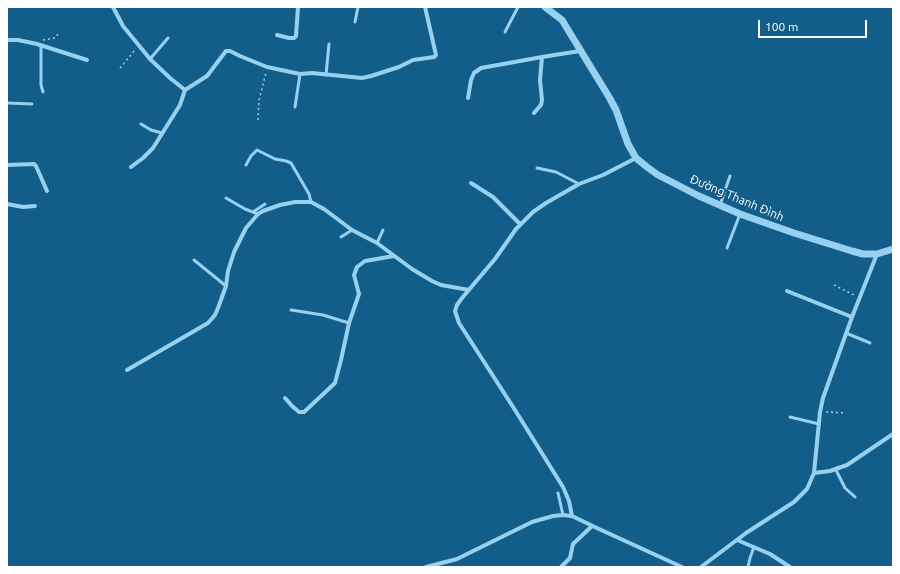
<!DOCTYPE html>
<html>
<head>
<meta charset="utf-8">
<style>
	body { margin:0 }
	#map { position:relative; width:900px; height:574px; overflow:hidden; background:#125d89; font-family:Ubuntu,sans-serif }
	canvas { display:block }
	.frame { position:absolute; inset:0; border:8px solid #fff; pointer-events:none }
	.scale { position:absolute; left:758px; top:20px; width:109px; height:18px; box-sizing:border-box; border:2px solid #fff; border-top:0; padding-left:5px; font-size:12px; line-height:14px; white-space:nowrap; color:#fff; -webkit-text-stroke:3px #125d89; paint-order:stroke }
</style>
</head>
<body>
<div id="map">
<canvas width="900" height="574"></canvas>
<div class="frame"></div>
<div class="scale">100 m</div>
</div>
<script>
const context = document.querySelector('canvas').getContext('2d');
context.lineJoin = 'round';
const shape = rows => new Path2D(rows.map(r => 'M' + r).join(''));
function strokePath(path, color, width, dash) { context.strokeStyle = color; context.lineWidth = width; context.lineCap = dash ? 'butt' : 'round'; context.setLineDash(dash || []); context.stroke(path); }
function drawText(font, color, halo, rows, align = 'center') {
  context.font = font + ' Ubuntu,sans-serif'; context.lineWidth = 4; context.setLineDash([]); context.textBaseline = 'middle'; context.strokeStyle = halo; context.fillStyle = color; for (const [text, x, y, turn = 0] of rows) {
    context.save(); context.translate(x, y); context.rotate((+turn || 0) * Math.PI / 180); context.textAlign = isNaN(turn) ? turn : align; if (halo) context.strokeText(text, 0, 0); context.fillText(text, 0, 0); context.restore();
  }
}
const path = shape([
	[43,40,55,38,58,34],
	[120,68,135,50],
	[258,120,259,100,266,73],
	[834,285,854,295],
	[826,412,846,413]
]);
const service = shape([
	[355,22,358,7],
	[505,32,518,7],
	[41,46,41,85,43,92],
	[150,59,168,38],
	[326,75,329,44],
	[7,103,32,104],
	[295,107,300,74],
	[141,124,151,130,162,133],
	[246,165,251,156,257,150,275,159,286,161,291,163,309,194,311,202],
	[537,168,556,172,579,184],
	[226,198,245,209,258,214],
	[720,205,730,176],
	[253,212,265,204],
	[341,237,352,230],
	[377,243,383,230],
	[727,248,740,214],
	[194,260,226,286],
	[291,310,323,315,349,323],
	[846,333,870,343],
	[790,417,819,424],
	[836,470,845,488,855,497],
	[558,493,563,515],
	[748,567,750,558,754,547]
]);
const minor = shape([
	[113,7,123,26,150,59,170,78,185,90],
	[277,35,289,38,294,38,296,36,298,7],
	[7,40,18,40,37,44,87,60],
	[468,98,471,80,474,73,481,68,542,57,580,51],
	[534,113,541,105,542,100,540,80,542,57],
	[7,165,34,164,36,166,47,191],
	[131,167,143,158,153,148,180,105,185,90,207,76,226,51,230,51,240,56,267,67,300,74,312,73,362,78,371,76,399,67,413,60,434,57,436,55,425,7],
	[471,183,493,197,520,224],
	[7,204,23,207,35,206],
	[787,291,852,317],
	[127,370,208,323,215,315,218,308,226,286,228,271,234,252,246,228,258,214,263,211,280,205,295,202,311,202,324,209,352,230,377,243,412,269,432,281,441,285,469,290],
	[285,398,292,406,299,412,304,412,335,383,341,360,349,323,359,294,354,275,357,267,365,261,394,256],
	[814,473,830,471,847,465,893,434],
	[572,516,569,501,563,487,515,410,459,323,455,311,457,305,462,298,495,259,516,229,533,212,546,203,579,184,603,175,636,158],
	[737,540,770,554,790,567],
	[426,567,457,559,532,522,553,516,563,515,572,516,599,529,682,567],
	[561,567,570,558,573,544,592,526],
	[701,567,746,533,794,502,807,489,814,473,820,412,823,398,852,317,877,254]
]);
const tertiary = shape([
	[545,7,562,20,609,97,616,110,628,144,636,158,647,167,658,175,699,196,740,214,794,233,852,251,863,254,877,254,893,249]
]);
const streetNames = [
	["Đường Thanh Đình",737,198,23]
];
strokePath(path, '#98d1f0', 1.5, [2, 3]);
strokePath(service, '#98d1f0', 3);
strokePath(minor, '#98d1f0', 4);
strokePath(tertiary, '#98d1f0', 7);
drawText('12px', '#fff', '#125d89', streetNames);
</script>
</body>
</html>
